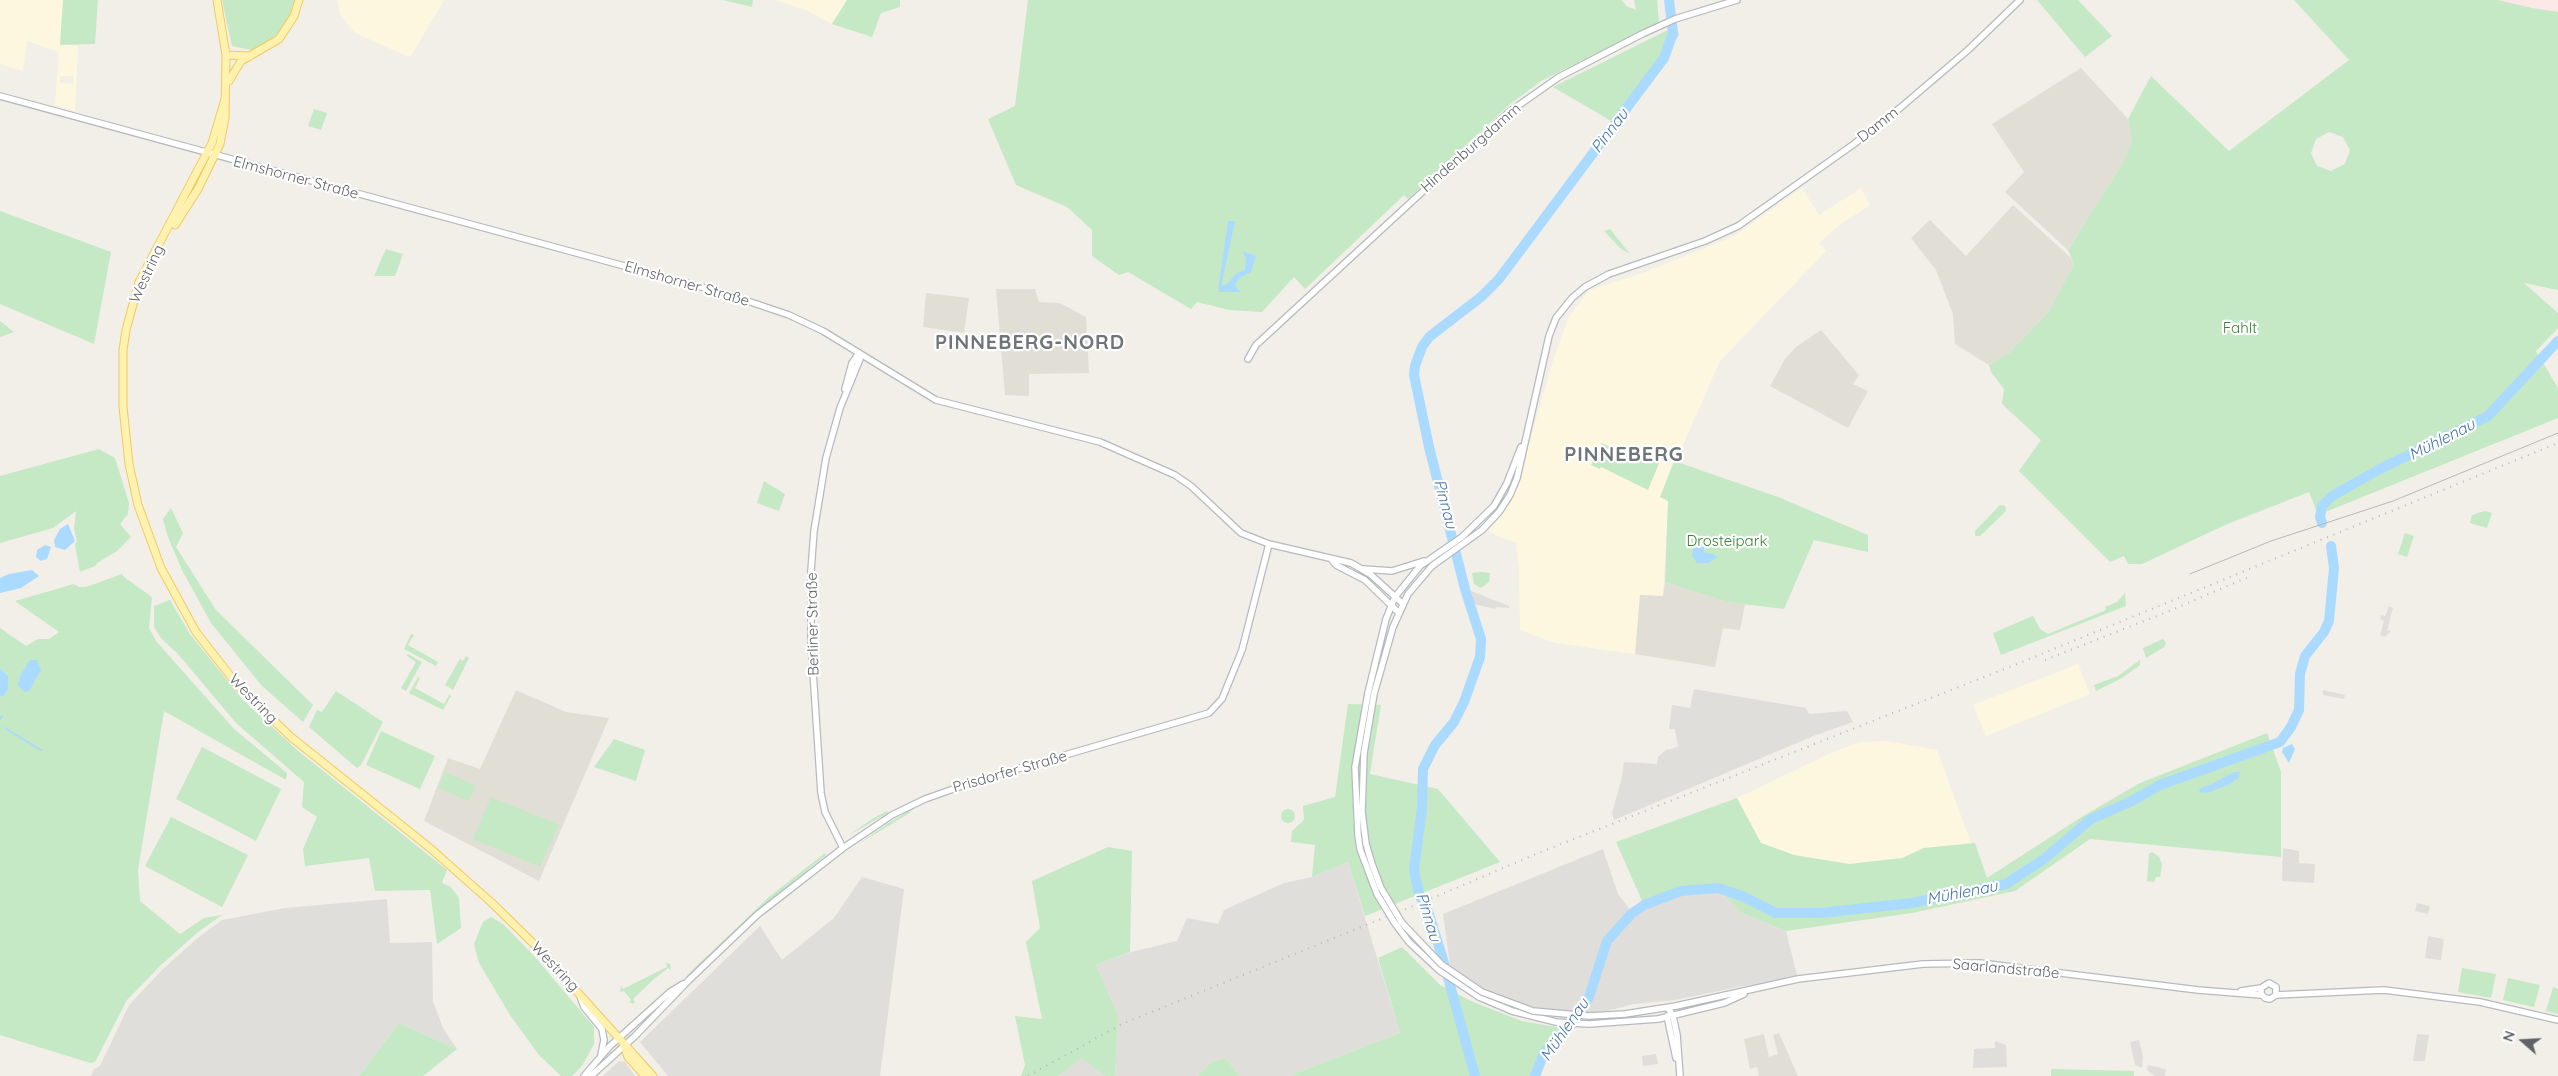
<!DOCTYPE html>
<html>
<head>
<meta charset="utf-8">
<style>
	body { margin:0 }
	#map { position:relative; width:2558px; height:1076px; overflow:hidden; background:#f1efe8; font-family:Quicksand,sans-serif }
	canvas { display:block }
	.north { position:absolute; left:2498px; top:1016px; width:50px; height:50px; -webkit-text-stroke:4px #fff; paint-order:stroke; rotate:289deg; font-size:14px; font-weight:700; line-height:20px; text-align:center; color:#5f6368 }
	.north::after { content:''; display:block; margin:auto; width:18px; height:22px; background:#5f6368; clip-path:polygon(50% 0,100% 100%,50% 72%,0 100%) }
</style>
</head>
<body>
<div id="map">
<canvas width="2558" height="1076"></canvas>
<div class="north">N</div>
</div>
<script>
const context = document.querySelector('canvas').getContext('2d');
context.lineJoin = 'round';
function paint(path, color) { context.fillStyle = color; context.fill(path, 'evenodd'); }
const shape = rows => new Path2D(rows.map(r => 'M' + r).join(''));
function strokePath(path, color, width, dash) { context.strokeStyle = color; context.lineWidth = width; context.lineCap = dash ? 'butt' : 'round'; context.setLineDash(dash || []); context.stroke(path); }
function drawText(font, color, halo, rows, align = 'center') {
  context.font = font + ' Quicksand,sans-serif'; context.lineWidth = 4.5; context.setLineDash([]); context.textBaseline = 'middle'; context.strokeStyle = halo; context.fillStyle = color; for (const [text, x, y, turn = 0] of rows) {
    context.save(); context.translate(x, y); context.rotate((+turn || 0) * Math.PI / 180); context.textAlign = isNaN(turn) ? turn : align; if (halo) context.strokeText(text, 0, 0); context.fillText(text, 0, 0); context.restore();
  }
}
const commercial = shape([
	[0,0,63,0,60,44,78,46,75,111,55,105,59,52,27,41,23,71,0,64],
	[60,76,73,76,73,84,60,83],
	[337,0,444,0,411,56,406,56,354,32,340,14],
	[775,0,847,0,832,24,806,10],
	[1802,188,1819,215,1861,188,1870,205,1841,224,1819,243,1826,251,1720,361,1660,497,1668,501,1663,596,1640,595,1635,654,1555,643,1520,630,1519,567,1516,543,1489,532,1514,495,1553,361,1569,316,1590,290,1646,272,1734,236],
	[2078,664,2090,694,1986,736,1973,705],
	[1886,741,1937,750,1972,846,1924,848,1902,858,1849,864,1794,855,1761,843,1737,798,1833,752,1860,742]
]);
const industrial = shape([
	[1471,591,1509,606,1509,608,1496,607,1495,609,1474,604],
	[2389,606,2393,608,2387,630,2391,631,2385,637,2380,635,2384,621,2380,619,2381,615,2385,616],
	[1694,689,1806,708,1809,714,1847,711,1853,722,1816,735,1614,820,1612,813,1622,777,1624,762,1657,764,1658,757,1666,750,1678,747,1675,729,1669,729,1672,705,1690,708],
	[2323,690,2345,695,2344,699,2323,695],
	[2283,848,2299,851,2299,863,2315,864,2314,883,2282,881],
	[1603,849,1618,894,1635,916,1646,908,1685,893,1718,888,1741,913,1786,931,1798,979,1743,986,1675,1000,1633,1004,1604,1012,1573,1013,1529,1007,1496,996,1451,971,1443,914],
	[1348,862,1400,1033,1289,1076,1239,1076,1226,1058,1211,1062,1198,1076,1115,1076,1118,1015,1096,965,1131,952,1177,941,1187,918,1218,924,1224,910,1284,883,1312,877],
	[862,877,904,889,880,1076,668,1076,640,1042,760,926,782,960,834,918],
	[387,899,390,943,432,942,433,1001,443,1028,457,1049,399,1023,359,1076,91,1076,94,1069,100,1066,129,1005,163,969,200,936,222,920,285,908],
	[2417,903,2430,906,2428,914,2415,911],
	[2428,936,2444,939,2441,960,2425,958],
	[2417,1034,2429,1035,2425,1061,2413,1061],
	[2139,1040,2143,1057,2142,1068,2135,1065,2130,1042],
	[1995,1041,2006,1045,2007,1067,1973,1068,1974,1049,1995,1048],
	[1656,1054,1658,1064,1643,1066,1642,1056],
	[1081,1057,1105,1076,1058,1076],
	[619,1061,625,1062,635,1076,603,1076],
	[2148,1065,2166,1069,2165,1076,2155,1076,2147,1070]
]);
const education = shape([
	[2081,68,2128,119,2132,142,2122,164,2068,250,2005,192,2024,172,1992,124],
	[2013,205,2071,258,2074,264,2049,311,2009,353,1989,365,1955,344,1953,314,1936,270,1911,238,1930,220,1966,256],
	[996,289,1035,289,1039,302,1060,303,1086,317,1089,373,1029,374,1029,396,1005,395],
	[926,293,969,298,964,333,923,327],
	[1821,330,1859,375,1853,384,1868,391,1848,428,1770,386,1785,359,1796,347],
	[1665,582,1727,602,1745,604,1740,630,1723,628,1715,667,1635,654,1640,595,1663,596],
	[516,690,566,712,609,718,539,881,424,821,448,758,480,769],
	[1779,1033,1798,1076,1759,1076,1757,1067,1750,1069,1744,1039,1764,1034,1769,1057,1778,1054,1773,1035]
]);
const medical = shape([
	[2498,0,2558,0,2558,12,2532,8]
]);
const green = shape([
	[63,0,98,0,95,44,60,45],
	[222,0,295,0,286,25,264,46,251,50,232,46],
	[723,0,753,0,752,7],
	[847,0,900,0,900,7,881,13,872,37,832,24],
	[1028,0,1622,0,1626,6,1636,10,1634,0,1657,0,1659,22,1541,81,1509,105,1408,199,1404,195,1305,289,1294,277,1262,312,1229,310,1197,302,1191,309,1128,272,1119,275,1092,256,1092,230,1067,207,1016,185,988,119,1015,106],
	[2037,0,2078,0,2112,36,2085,57],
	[2294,0,2498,0,2532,8,2558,12,2558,290,2524,283,2558,313,2558,328,2536,351,2558,388,2558,418,2318,515,2309,492,2225,525,2142,564,2128,564,2124,556,2110,562,2019,471,2041,440,2002,404,2004,389,1991,372,1989,365,2009,353,2049,311,2074,264,2068,250,2122,164,2132,142,2128,119,2151,76,2229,151,2349,60],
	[2329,132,2343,137,2350,150,2345,164,2331,171,2317,166,2311,153,2316,139],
	[1676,26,1679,35,1613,122,1553,87],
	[314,109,327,113,321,130,308,126],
	[0,211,111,252,94,344,0,304],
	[1610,229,1630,254,1621,249,1604,231],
	[386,249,403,254,395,276,374,276],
	[0,321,14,332,0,337],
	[1602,443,1630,456,1634,454,1643,458,1651,457,1660,461,1648,490,1601,467,1600,469,1591,465],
	[99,449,115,458,129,503,128,514,120,524,131,537,117,551,97,563,95,566,80,572,75,545,77,541,74,529,76,511,53,528,0,543,0,476],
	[1674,461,1778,497,1868,535,1868,552,1814,540,1784,609,1727,602,1665,582,1668,501,1660,497],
	[764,481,785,494,779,511,757,503],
	[2000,505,2005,506,2006,511,1980,536,1975,536,1975,531],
	[171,508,183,533,176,547,216,610,313,705,303,722,262,686,211,623,182,570,168,537,163,519],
	[2485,511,2492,513,2487,528,2470,523,2472,515],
	[2405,533,2414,536,2407,557,2398,554],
	[1481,572,1490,573,1489,582,1481,588,1474,584,1472,573],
	[122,574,124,577,152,597,149,628,156,641,234,729,287,773,286,780,164,711,138,870,140,901,180,934,204,918,222,915,198,932,161,965,127,1000,95,1062,90,1063,0,1035,0,697,4,696,8,689,8,676,0,668,0,628,26,646,38,639,49,639,59,632,15,601,74,584,79,587,86,587],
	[2125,593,2126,606,2001,655,1993,633,2033,616,2040,629,2048,634,2106,610,2105,607,2117,602],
	[170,600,190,634,243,700,297,750,447,870,442,883,451,887,459,898,461,928,437,944,430,890,375,891,369,858,305,866,303,849,317,817,302,807,304,782,236,723,178,654,161,638,154,627,154,606],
	[411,634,414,635,408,645,438,662,436,666,404,649],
	[2163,639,2166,643,2164,647,2146,658,2143,648],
	[408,654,422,662,406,691,401,688,416,662,407,656],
	[466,656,469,658,453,690,445,685,460,659,463,661],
	[2140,660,2140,665,2122,678,2096,691,2094,685,2118,676],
	[418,677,420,678,415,688,444,704,449,695,451,696,443,710,409,693],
	[336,691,383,722,361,765,357,768,309,727,317,710,322,712],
	[1348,704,1381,705,1370,774,1438,789,1500,862,1365,916,1348,862,1312,877,1315,845,1291,842,1292,831,1304,820,1303,806,1335,797],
	[381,731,435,756,420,789,366,765],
	[2267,733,2281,772,2281,857,2090,839,2015,891,1912,913,1786,931,1741,913,1718,888,1685,893,1644,905,1616,842,1737,798,1761,843,1794,855,1849,864,1902,858,1924,848,1975,843,1987,878,2083,816,2140,783],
	[614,739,645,750,636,781,594,767],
	[202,747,281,789,256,841,176,799],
	[445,772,476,786,469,801,438,788],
	[491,797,559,825,540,867,473,839],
	[917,806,908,814,857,845,887,824],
	'1281 816a7 7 0 1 1 14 0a7 7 0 1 1-14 0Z',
	[887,811,888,813,849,835,872,819],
	[171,817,248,855,222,907,145,866],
	[1108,847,1132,851,1130,952,1096,965,1118,1015,1115,1076,1105,1076,1081,1058,1058,1076,1021,1076,1025,1065,1015,1016,1042,1019,1026,942,1040,928,1032,881],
	[2152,852,2159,857,2162,864,2160,877,2156,877,2154,882,2147,881,2149,854],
	[825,853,826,855,755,913,701,965,688,976,687,975,769,897],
	[835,859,764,915,764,914,787,893],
	[491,917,503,924,535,957,594,1027,594,1044,582,1066,572,1076,561,1076,539,1055,510,1015,479,963,474,944,483,922],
	[1402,947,1440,985,1473,1002,1522,1021,1568,1029,1544,1053,1535,1076,1289,1076,1400,1033,1378,958],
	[666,963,670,964,671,970,668,968,654,979,633,999,635,1002,633,1004,629,1002,631,1000,624,991,620,992,621,986,623,989,667,967],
	[2462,968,2496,974,2491,998,2458,992],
	[2508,978,2540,985,2534,1007,2503,1000],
	[2553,987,2558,989,2558,1014,2546,1011],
	[399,1023,457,1049,423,1076,359,1076],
	[1226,1058,1239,1076,1198,1076,1211,1062],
	[2051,1069,2134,1071,2134,1076,2051,1076]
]);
const water = shape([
	[1228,221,1235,221,1221,286,1227,284,1236,274,1245,270,1246,258,1242,251,1256,256,1251,272,1239,278,1235,286,1241,292,1218,292],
	[68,524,75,541,65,550,55,547,54,540,60,529],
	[1700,540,1704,541,1704,552,1713,554,1717,557,1709,563,1697,563,1692,556,1694,544],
	[45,545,51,547,47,559,41,561,36,557,37,550],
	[32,570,39,576,21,588,0,593,0,578,9,574],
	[30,660,37,660,41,670,29,691,24,692,18,685,20,676],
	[0,668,8,676,8,689,4,696,0,697],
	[2292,744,2295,749,2289,763,2282,752,2283,748],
	[2234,772,2240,772,2239,777,2230,784,2210,792,2201,793,2199,791,2201,788,2212,784]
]);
const stream = shape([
	[0,719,2,716],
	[5,728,41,750]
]);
const river = shape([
	[2322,523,2320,517,2322,506,2332,496,2378,470,2488,416,2558,341],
	[1475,1076,1444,963,1429,914,1419,894,1414,870,1422,808,1423,769,1435,745,1454,722,1464,702,1480,657,1481,639,1465,589,1429,447,1414,375,1415,366,1422,347,1429,337,1481,297,1499,279,1664,58,1673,33,1669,0],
	[1535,1076,1544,1053,1576,1020,1589,997,1607,941,1631,914,1644,905,1681,891,1718,888,1742,896,1776,913,1820,913,1912,903,2006,884,2044,859,2091,819,2132,801,2160,785,2280,742,2291,727,2299,710,2300,674,2305,656,2324,632,2329,621,2334,568,2331,546]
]);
const secondary = shape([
	[0,96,727,294,789,315,823,331,936,400,1100,442,1175,475,1191,486,1241,533,1269,544,1351,563,1370,574,1402,603],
	[1248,359,1256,345,1509,112,1559,77,1642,34,1675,19,1737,0],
	[845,389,852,363,859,353],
	[1332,560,1336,565,1365,580,1398,612],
	[1363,569,1392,571,1424,561],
	[1368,693,1386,619,1395,597,1420,566,1462,537,1494,506,1507,483,1521,447],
	[1374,694,1393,627,1408,594,1432,566,1482,530,1499,512,1510,495,1517,478,1549,336,1556,318,1572,298,1585,287,1609,274,1705,241,1738,226,1854,144,1900,108,1968,50,2020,0],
	[843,848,825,812,821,793,811,641,811,571,814,531,826,458,840,408,860,359,859,353],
	[1409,942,1440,971,1479,997,1512,1011,1556,1022,1589,1024,1658,1019,1724,1003,1744,994],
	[2241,991,2261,988,2269,983,2276,987,2276,995,2270,999,2265,998,2261,994,2261,988],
	[2276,995,2384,990,2480,1002,2558,1020],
	[580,996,584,1007,602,1029,604,1040,601,1055],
	[1668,1008,1673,1016,1677,1035,1680,1076],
	[1589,1016,1625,1014,1676,1006,1798,979,1923,964,1980,963,2198,990,2261,995],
	[1667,1016,1676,1058],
	[584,1076,610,1046,670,992,683,984],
	[591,1076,635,1036,689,980,757,915,843,848,892,815,925,799,976,781,1209,713,1222,699,1242,650,1269,544]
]);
const primary = shape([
	[226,55,250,56],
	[229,81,241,61,279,39,294,16,299,0],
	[225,99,212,143,139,282,126,330,123,350,123,407,129,464,138,505,161,568,196,632,239,687,291,737,430,848,492,903,536,946,653,1076],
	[175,225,198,189,220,144,225,118,226,55,217,0],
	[624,1045,628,1057,645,1076]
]);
const tram = shape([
	[2190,574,2271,541,2393,501,2558,433]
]);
const rail = shape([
	[2045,660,2162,614,2251,576],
	[1028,1076,1122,1024,1428,900,1536,854,2017,664,2558,443]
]);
const secondaryBridge = shape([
	[1368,693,1355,767,1358,835,1360,849,1377,894,1394,922,1409,942],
	[1374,694,1364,753,1362,812,1366,844,1372,864,1381,888,1402,923,1441,964,1482,992,1533,1011,1589,1016]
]);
const streetNames = [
	["Damm",1878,125,-38],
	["Hindenburgdamm",1471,148,-41],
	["Elmshorner Straße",296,178,15],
	["Westring",147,274,-65],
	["Elmshorner Straße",687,284,16],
	["Berliner Straße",813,624,-91],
	["Westring",253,699,46],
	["Prisdorfer Straße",1010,772,-16],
	["Westring",555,967,47],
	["Saarlandstraße",2006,969,5]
];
const parkNames = [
	["Fahlt",2240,328],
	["Drosteipark",1727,541]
];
const waterNames = [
	["Pinnau",1610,131,-53],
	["Mühlenau",2442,440,-27],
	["Pinnau",1445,504,75],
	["Mühlenau",1962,893,-11],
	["Pinnau",1428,917,73],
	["Mühlenau",1565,1030,-55]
];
const districtNames = [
	["PINNEBERG-NORD",1030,343],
	["PINNEBERG",1624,455]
];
paint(commercial, '#fef7e0');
paint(industrial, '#e0deda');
paint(education, '#e1ded6');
paint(medical, '#fce8e6');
paint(green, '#c5e8c5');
paint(water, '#aadaff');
strokePath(stream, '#aadaff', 2);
strokePath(river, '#aadaff', 10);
strokePath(secondary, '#b6babf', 8);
strokePath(primary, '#f2c960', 9);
strokePath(secondary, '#fff', 5.5);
strokePath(primary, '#fff2af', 7);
strokePath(tram, '#b6b7b8', 1);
strokePath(rail, '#b6b7b8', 2, [1, 6]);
strokePath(secondaryBridge, '#b6babf', 8, []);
strokePath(secondaryBridge, '#fff', 5.5);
drawText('15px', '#5f6368', '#fff', streetNames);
drawText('15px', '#348238', '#fff', parkNames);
drawText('italic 16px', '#4174aa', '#fff', waterNames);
context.letterSpacing = '1px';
drawText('bold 20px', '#70757a', '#fff', districtNames);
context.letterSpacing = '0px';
</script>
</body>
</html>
